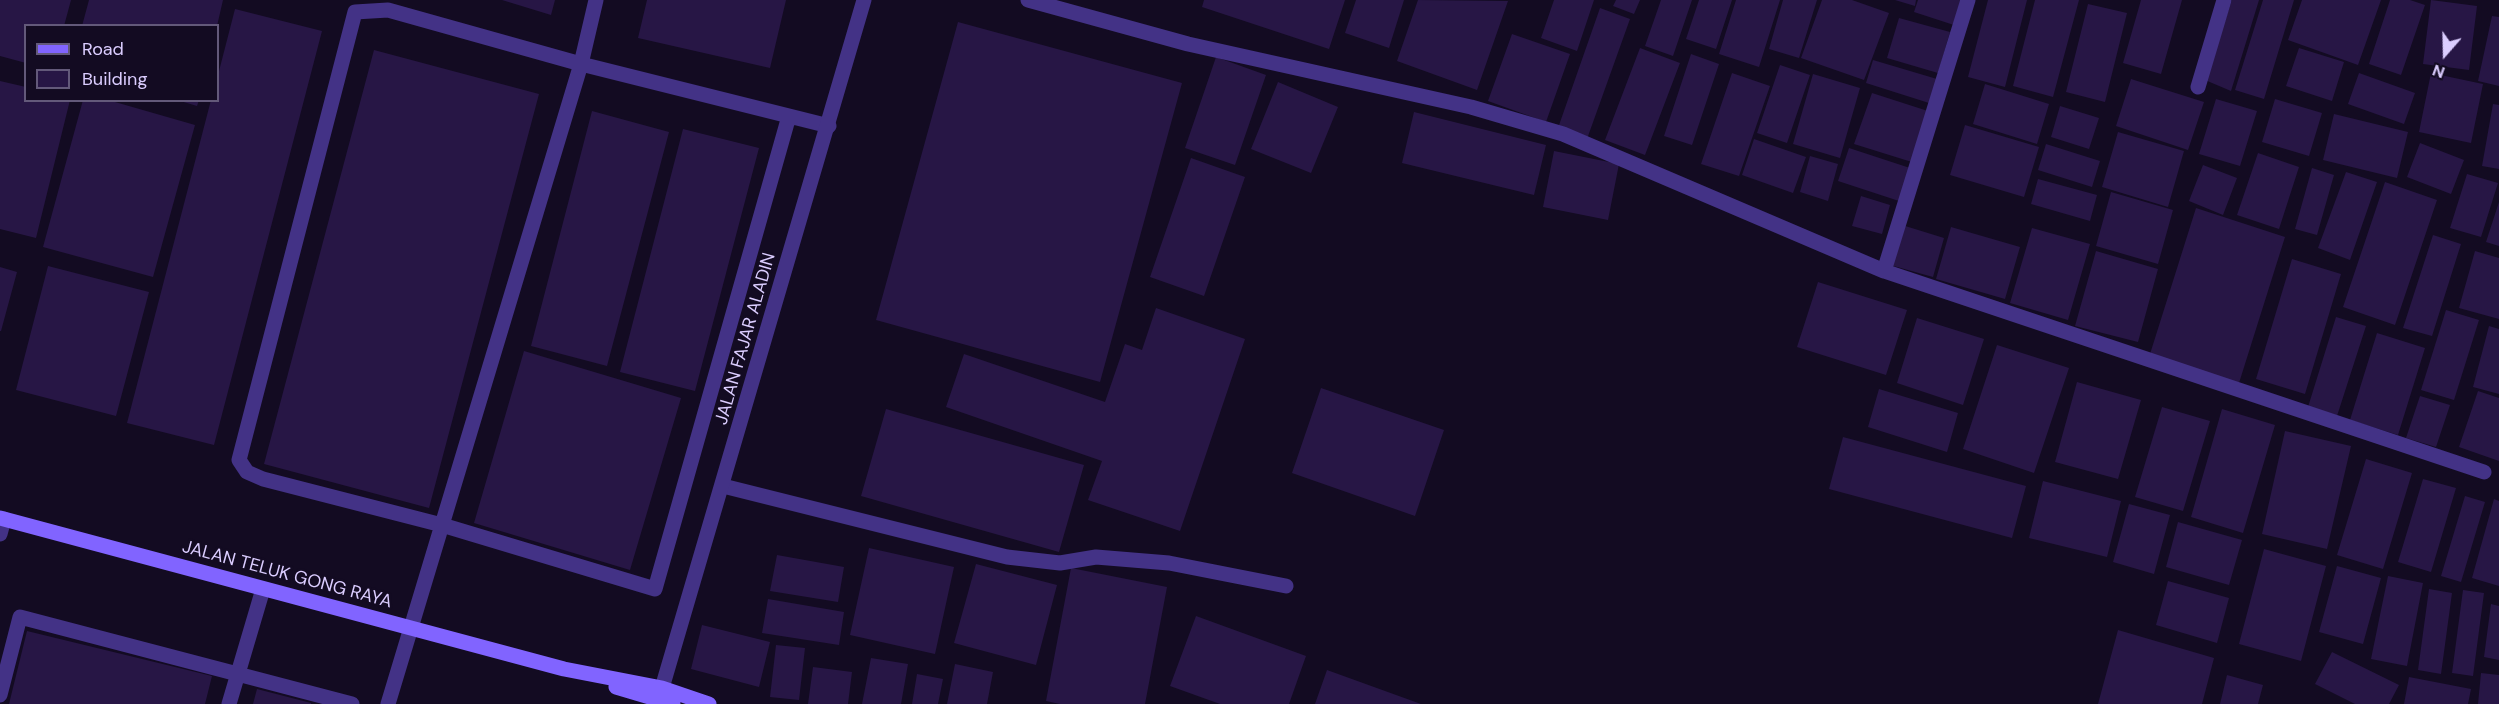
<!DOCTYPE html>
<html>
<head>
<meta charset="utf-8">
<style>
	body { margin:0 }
	#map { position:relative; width:2499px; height:704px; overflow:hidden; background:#130b22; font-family:"DM Sans",sans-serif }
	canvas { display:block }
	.legend { position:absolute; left:24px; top:24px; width:195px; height:78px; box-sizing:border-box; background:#130b22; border:2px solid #63597a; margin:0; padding:8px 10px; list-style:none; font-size:18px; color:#dbcdff }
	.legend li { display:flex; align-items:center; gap:12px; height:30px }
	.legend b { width:30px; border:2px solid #63597a }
	.north { position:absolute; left:2415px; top:24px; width:60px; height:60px; -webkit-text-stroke:4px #130b22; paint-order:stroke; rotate:200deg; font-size:16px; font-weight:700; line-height:24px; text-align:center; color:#dbcdff }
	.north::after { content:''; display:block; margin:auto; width:21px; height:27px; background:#dbcdff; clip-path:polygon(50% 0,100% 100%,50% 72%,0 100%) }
</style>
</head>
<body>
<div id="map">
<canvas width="2499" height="704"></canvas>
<ul class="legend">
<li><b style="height:8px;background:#8164ff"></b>Road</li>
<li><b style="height:16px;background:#271645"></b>Building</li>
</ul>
<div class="north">N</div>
</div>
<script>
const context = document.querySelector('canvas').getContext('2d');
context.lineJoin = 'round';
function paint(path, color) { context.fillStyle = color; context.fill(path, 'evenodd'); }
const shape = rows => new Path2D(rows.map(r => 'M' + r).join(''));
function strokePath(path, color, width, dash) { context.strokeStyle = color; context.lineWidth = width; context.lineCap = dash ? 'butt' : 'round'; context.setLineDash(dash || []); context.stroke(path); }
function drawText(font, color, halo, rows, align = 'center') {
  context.font = font + ' "DM Sans",sans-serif'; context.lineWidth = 5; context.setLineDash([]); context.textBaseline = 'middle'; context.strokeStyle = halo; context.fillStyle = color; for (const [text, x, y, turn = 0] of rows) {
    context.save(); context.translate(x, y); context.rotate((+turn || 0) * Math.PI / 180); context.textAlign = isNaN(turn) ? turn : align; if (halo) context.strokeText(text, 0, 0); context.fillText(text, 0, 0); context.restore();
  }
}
const building = shape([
	[0,0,71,0,64,26,26,26,26,63,0,56],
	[89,0,223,0,217,26,82,26],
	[502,0,555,0,551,15],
	[647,0,786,0,770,68,638,38],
	[1204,0,1345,0,1329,49,1202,7],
	[1356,0,1404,0,1389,48,1345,33],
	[1418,0,1508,1,1477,90,1397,61],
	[1554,0,1594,0,1577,51,1541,38],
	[1616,0,1640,0,1634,14,1613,6],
	[1661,0,1692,0,1673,56,1645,46],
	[1699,0,1732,0,1716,49,1686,39],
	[1736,0,1780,0,1759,67,1719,54],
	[1783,0,1817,0,1799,58,1769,49],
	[1822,0,1852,0,1889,13,1864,80,1801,58],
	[1895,0,1916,0,1915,6],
	[1918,0,1965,0,1957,26,1914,12],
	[1988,0,2027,0,2005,87,1968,77],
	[2035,0,2079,0,2053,97,2013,86],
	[2141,0,2182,0,2161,74,2123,63],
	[2232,0,2259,0,2231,91,2205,80],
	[2263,0,2294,0,2264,99,2235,90],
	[2302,0,2381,0,2358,65,2288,40],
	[2390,0,2410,0,2425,5,2401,75,2369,64],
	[2431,0,2477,6,2469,70,2423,64],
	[2088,4,2127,13,2105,102,2066,92],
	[1600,8,1630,19,1587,139,1558,128],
	[235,9,322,31,214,445,127,423,211,100,218,100,218,75],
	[2492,16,2499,17,2499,86,2478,81],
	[1899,18,1950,32,1938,73,1887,58],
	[958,22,1182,83,1100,382,876,320],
	[1512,34,1570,54,1546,122,1488,101],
	[1640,48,1680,63,1645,155,1605,140],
	[2299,48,2344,62,2332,101,2286,86],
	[374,50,539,94,429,508,264,464],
	[1691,54,1719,64,1692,145,1664,136],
	[1216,57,1266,75,1235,165,1185,148],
	[1873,60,1937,79,1929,103,1866,83],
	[1780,65,1810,75,1787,143,1757,133],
	[1732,73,1770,86,1739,176,1701,164],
	[2359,73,2415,93,2404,124,2348,104],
	[2431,73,2483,84,2471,143,2419,132],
	[1813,74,1860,88,1840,158,1793,144],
	[2131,79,2204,102,2188,150,2116,126],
	[0,81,26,87,26,100,70,100,36,238,0,229],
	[1278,82,1338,107,1311,173,1251,149],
	[1985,84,2049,104,2037,144,1973,124],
	[1872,93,1931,112,1915,163,1854,144],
	[2216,99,2257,111,2240,166,2199,154],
	[2275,99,2322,113,2309,156,2262,142],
	[83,100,108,100,195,125,153,277,43,247],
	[177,100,199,100,197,106],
	[2493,104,2499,105,2499,169,2482,166],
	[2060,106,2099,118,2089,149,2051,137],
	[592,111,669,132,607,366,531,346],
	[1414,112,1546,145,1534,195,1402,163],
	[2334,114,2408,132,2397,178,2323,160],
	[1965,125,2039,147,2024,197,1950,175],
	[683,129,759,148,695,391,620,372],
	[2118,132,2184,151,2168,207,2102,187],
	[1754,139,1806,157,1793,193,1742,175],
	[2420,143,2464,160,2451,194,2407,177],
	[2046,144,2100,161,2092,187,2038,170],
	[1849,148,1910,168,1899,201,1838,181],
	[1554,151,1619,164,1608,220,1543,207],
	[2258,153,2299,167,2279,229,2237,215],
	[1810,156,1838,164,1828,201,1800,192],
	[1191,158,1245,177,1204,296,1150,277],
	[2203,165,2237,178,2223,215,2189,201],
	[2312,168,2334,175,2317,235,2295,229],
	[2346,172,2377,182,2350,260,2318,248],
	[2467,174,2498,183,2481,237,2450,228],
	[2038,179,2097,195,2090,221,2031,204],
	[2385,182,2437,200,2395,325,2343,307],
	[2111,192,2173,210,2158,264,2096,246],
	[1861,196,1890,205,1882,234,1852,226],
	[2499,202,2499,246,2486,242],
	[2196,208,2285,237,2239,383,2150,354],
	[1902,225,1944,238,1933,277,1890,265],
	[1951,227,2020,247,2005,299,1936,279],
	[2032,228,2090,244,2068,320,2010,303],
	[2433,235,2461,244,2432,336,2403,328],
	[2096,251,2158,269,2138,342,2075,326],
	[2475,251,2499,258,2499,319,2459,308],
	[2292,259,2341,274,2305,394,2256,379],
	[48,266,149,292,116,416,16,390],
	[0,267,17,272,1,331,0,331],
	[1818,282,1907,310,1886,375,1797,347],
	[1156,308,1245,339,1180,531,1088,500,1102,461,946,407,964,354,1105,402,1125,344,1142,350],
	[2446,310,2479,320,2454,400,2421,390],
	[2336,317,2366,326,2337,416,2308,407],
	[1917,318,1984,339,1963,405,1897,383],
	[2489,326,2499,329,2499,394,2473,387],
	[2377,333,2425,348,2398,435,2350,420],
	[1997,345,2069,368,2034,473,1963,449],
	[524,351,681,398,630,570,474,523],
	[2077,382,2141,400,2118,479,2055,462],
	[1321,388,1444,430,1415,516,1292,473],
	[1879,389,1958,413,1947,452,1868,427],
	[2478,391,2499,398,2499,461,2459,447],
	[2420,396,2450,405,2436,447,2406,438],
	[2162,407,2210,421,2183,511,2135,497],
	[886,409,1084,465,1059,552,861,496],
	[2222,409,2275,425,2243,533,2191,517],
	[2285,431,2351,446,2327,549,2262,534],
	[1843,437,2026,486,2012,538,1829,489],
	[2366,459,2412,473,2383,569,2337,555],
	[2423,479,2456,488,2431,572,2398,562],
	[2043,481,2121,501,2107,557,2029,538],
	[2465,496,2485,502,2461,582,2441,576],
	[2494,499,2499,501,2499,586,2472,578],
	[2129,504,2170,515,2154,574,2113,562],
	[2178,522,2242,540,2229,585,2166,567],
	[869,548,954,567,935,654,850,635],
	[2264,549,2326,566,2301,661,2239,644],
	[777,555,844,567,838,602,770,591],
	[976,564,1057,585,1036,665,954,643],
	[2337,566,2381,578,2363,644,2319,632],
	[1071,568,1167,587,1145,704,1060,704,1046,701],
	[2388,576,2423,583,2407,666,2371,659],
	[2168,581,2229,598,2217,643,2156,625],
	[2429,589,2452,593,2441,674,2418,670],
	[2463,590,2484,593,2473,676,2452,673],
	[768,599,844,612,839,645,762,633],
	[2491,604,2499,606,2499,660,2484,657],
	[1196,616,1306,656,1289,704,1220,704,1170,686],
	[702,625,770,642,759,687,691,669],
	[2118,630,2214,658,2202,704,2098,704],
	[27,631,212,676,205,704,9,704],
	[776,645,805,648,799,700,770,697],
	[2332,652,2399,685,2389,704,2355,704,2315,684],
	[871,658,908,664,901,704,862,704],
	[955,664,993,672,987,704,947,704],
	[813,667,852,672,848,704,808,704],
	[1327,670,1421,704,1315,704],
	[2481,673,2499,675,2499,704,2478,704],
	[917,674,943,679,938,704,912,704],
	[2227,675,2263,685,2258,704,2220,704],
	[2409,677,2471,689,2468,704,2404,704],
	[257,689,311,703,311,704,253,704]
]);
const service = shape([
	[723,486,1007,557,1060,563,1096,557,1169,563,1286,586],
	[0,695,20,617,352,704],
	[229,704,263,589]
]);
const minor = shape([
	[1028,0,1188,44,1471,107,1563,134,1884,271,2484,472],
	[2198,87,2224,0],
	[789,116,655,589,442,525,263,479,247,472,239,460,355,12,388,10,581,64,829,126],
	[1884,271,1968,0],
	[0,534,4,519],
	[388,704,581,64,596,0]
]);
const tertiary = shape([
	[662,688,864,0]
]);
const secondary = shape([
	[0,518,564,669,662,688,709,704],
	[616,687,673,704]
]);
const streetNames = [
	["JALAN FAJAR ALADIN",746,339,-74],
	["JALAN TELUK GONG RAYA",287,575,15]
];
paint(building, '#271645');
strokePath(service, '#433286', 15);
strokePath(minor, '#433286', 15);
strokePath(tertiary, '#433286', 15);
strokePath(secondary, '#8164ff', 15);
drawText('18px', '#dbcdff', '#130b22', streetNames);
</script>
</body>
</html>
